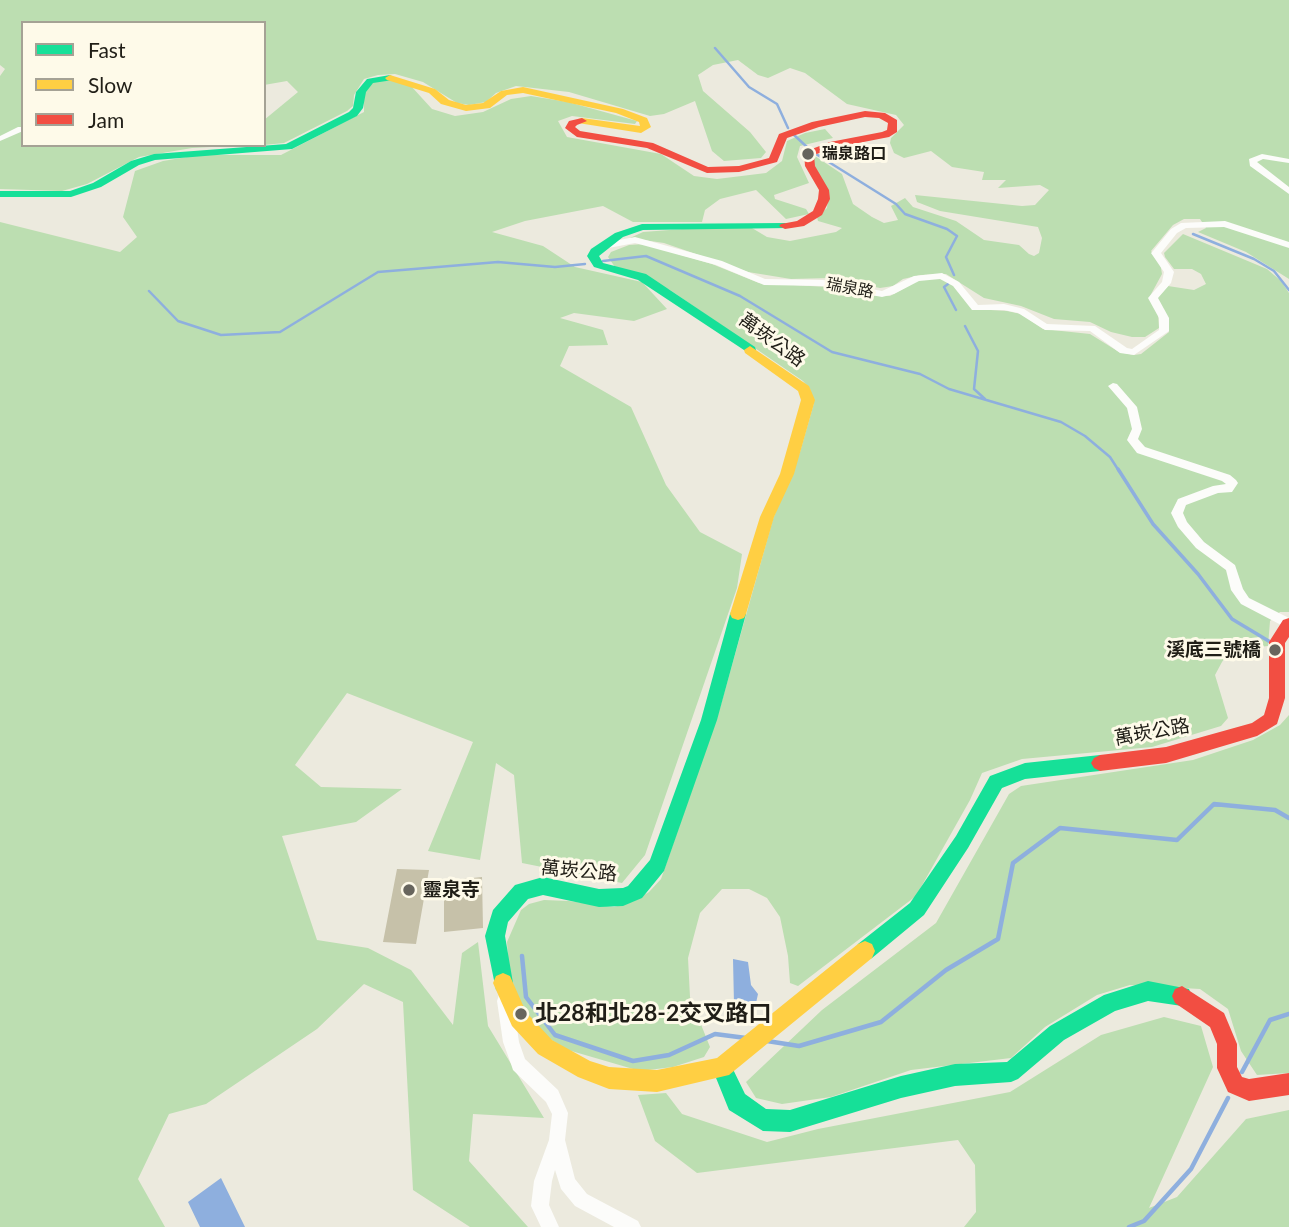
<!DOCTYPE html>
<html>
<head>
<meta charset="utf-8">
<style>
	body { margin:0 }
	#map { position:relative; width:1289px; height:1227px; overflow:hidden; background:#eceade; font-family:Lato,sans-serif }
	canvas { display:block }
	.legend { position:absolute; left:21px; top:21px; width:245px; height:126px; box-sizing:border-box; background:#fefae9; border:2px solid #a5a295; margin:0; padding:9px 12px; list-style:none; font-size:21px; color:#201e17 }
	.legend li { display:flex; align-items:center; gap:14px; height:35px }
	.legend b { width:35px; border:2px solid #a5a295 }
</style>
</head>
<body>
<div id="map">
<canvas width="1289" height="1227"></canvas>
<ul class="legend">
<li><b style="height:9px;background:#16e098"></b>Fast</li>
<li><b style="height:9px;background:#ffcf43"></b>Slow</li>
<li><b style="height:9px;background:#f24e42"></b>Jam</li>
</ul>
</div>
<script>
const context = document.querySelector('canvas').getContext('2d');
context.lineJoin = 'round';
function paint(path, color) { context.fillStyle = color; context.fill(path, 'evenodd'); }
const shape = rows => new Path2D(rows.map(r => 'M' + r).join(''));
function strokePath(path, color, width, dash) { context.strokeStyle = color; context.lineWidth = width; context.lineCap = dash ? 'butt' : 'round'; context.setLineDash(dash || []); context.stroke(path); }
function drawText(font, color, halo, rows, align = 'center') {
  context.font = font + ' Lato,"Noto Sans TC",sans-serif'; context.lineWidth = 6; context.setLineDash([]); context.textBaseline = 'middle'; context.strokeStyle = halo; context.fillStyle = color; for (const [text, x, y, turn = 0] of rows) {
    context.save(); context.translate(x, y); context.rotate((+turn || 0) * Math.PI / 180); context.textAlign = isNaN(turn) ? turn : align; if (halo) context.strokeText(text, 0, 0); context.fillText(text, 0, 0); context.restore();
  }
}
const green = shape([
	[0,0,1289,0,1289,279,1246,252,1198,232,1206,228,1200,219,1184,219,1173,225,1151,251,1160,262,1162,274,1149,298,1158,313,1159,328,1145,337,1132,337,1111,332,1090,322,1054,319,1021,306,984,298,946,274,921,275,903,279,893,286,880,288,830,278,791,279,748,272,664,243,630,238,643,232,709,227,752,228,767,237,790,241,836,232,842,228,818,221,817,217,827,208,828,199,809,157,815,156,842,174,853,204,872,217,884,223,898,220,891,206,905,198,913,207,956,221,984,240,1019,245,1029,254,1034,256,1039,253,1042,238,1038,227,940,211,917,202,915,195,1022,206,1035,205,1049,190,1040,185,998,188,1006,180,982,180,984,172,952,167,931,151,904,158,894,153,890,143,891,138,904,125,896,115,847,104,805,73,790,68,768,78,758,75,738,60,713,65,698,75,703,91,750,132,766,152,761,158,724,161,712,151,695,101,664,114,650,116,569,92,516,86,496,93,486,102,469,105,457,103,423,82,395,74,378,75,364,79,354,95,353,106,347,111,284,143,264,145,264,120,298,92,287,81,264,85,264,23,23,23,23,145,250,145,192,148,139,157,87,184,62,191,0,189,0,76,5,69,0,65],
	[398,80,411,86,432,109,455,116,483,112,511,99,531,96,568,102,637,121,635,124,572,116,558,121,567,137,661,154,694,176,717,179,766,173,782,161,787,141,805,133,825,129,833,138,800,146,797,157,809,183,774,195,775,199,806,209,809,214,786,219,756,190,720,199,705,210,702,222,633,222,603,206,525,221,492,232,543,246,575,267,642,282,667,309,634,321,574,313,560,318,603,330,608,345,569,346,560,366,631,407,666,485,700,532,742,554,737,588,645,855,622,883,522,863,514,775,496,763,480,860,428,851,473,742,347,693,295,765,321,787,402,789,356,822,282,836,317,940,368,948,411,970,453,1025,462,953,478,942,488,1026,544,1118,473,1114,469,1161,528,1227,470,1227,413,1190,403,1002,364,984,317,1029,206,1104,169,1114,138,1179,165,1227,0,1227,0,222,120,252,137,237,123,217,135,171,163,161,199,155,281,155,364,112,364,86,374,81],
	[1183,234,1267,269,1281,281,1289,293,1289,612,1280,612,1270,621,1268,646,1230,650,1222,662,1215,675,1228,718,1221,726,1152,747,1022,759,982,773,970,800,916,896,798,986,790,983,788,956,780,917,767,898,749,889,722,889,700,913,688,958,690,997,710,1047,704,1057,673,1067,640,1071,568,1050,545,1036,519,1003,509,973,507,942,521,910,529,904,544,900,569,901,614,907,634,901,649,892,661,879,720,708,773,519,800,452,814,403,810,389,803,381,670,290,615,267,608,257,611,252,629,245,644,244,712,264,759,283,827,287,877,296,890,296,919,280,940,278,952,284,974,309,1007,311,1021,314,1043,329,1090,334,1119,352,1134,355,1141,354,1169,332,1168,319,1157,298,1168,286,1194,290,1206,284,1201,274,1192,269,1174,269,1165,257,1164,253],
	[1289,715,1289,1073,1257,1075,1241,1051,1228,1009,1200,989,1130,985,1097,995,1045,1027,1011,1058,911,1070,831,1097,782,1104,756,1098,746,1082,822,1010,936,923,1009,794,1021,786,1193,760,1253,740,1280,725],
	[1164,1017,1201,1026,1213,1067,1149,1208,1177,1197,1246,1119,1289,1110,1289,1227,964,1227,976,1212,975,1165,958,1140,697,1173,655,1141,638,1095,666,1093,682,1114,767,1142,818,1129,1010,1092,1101,1035]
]);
const water = shape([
	[733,959,748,962,751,985,758,994,756,1003,741,1010,734,1004],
	[221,1178,245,1227,200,1227,188,1202]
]);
const streamFar2 = shape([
	[715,48,749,87,777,104,788,128],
	[794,135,807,147],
	[816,154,896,204,905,214,947,229,957,236,946,257,954,275],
	[1193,234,1254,259,1274,271,1289,290],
	[603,261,646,256,740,296,832,352,920,374,949,389,1061,422,1085,436,1110,457,1119,471],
	[948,284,944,287,956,310],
	[149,291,178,321,221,335,280,332,378,272,498,262,555,267,585,264],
	[965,326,978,351,974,389,985,399]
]);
const streamFar1 = shape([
	[1118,469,1153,524,1198,574,1232,619,1272,643],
	[1213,805,1220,805]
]);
const stream = shape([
	[522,956,526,997,555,1035,633,1061,669,1055,715,1034,746,1038],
	[767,1041,799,1046,881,1022,946,970,998,939,1013,863,1060,828,1177,840,1214,804,1275,810,1289,818],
	[1242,1072,1270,1020,1289,1014],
	[1129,1227,1144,1221,1191,1169,1228,1098]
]);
const building = shape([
	[397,869,429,870,416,944,383,942],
	[482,877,483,928,444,932,444,881]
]);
const street = shape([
	[18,127,23,127,23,131,0,141,0,136,18,127],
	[1262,154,1289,159,1289,163,1263,159,1257,162,1289,187,1289,194,1250,166,1249,159,1262,154],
	[1225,221,1289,242,1289,248,1224,227,1186,228,1177,233,1161,253,1174,272,1171,283,1158,298,1169,318,1169,331,1134,355,1120,353,1090,331,1045,330,1018,313,1004,310,972,310,953,286,940,279,919,281,894,294,882,297,823,286,764,285,716,265,635,243,603,249,599,246,603,243,635,237,722,261,765,279,823,280,882,291,914,276,942,273,959,282,978,305,1004,304,1024,309,1047,324,1095,326,1127,348,1132,349,1159,330,1159,318,1148,298,1162,282,1164,272,1151,253,1153,251,1171,229,1181,223,1225,221],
	[1113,383,1117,384,1137,407,1142,429,1138,439,1145,447,1230,475,1236,480,1238,483,1232,492,1218,493,1186,505,1183,513,1187,522,1204,542,1235,565,1243,589,1249,598,1289,618,1289,627,1283,626,1241,604,1231,590,1226,570,1196,548,1178,527,1171,513,1178,499,1213,486,1226,484,1222,481,1137,453,1127,440,1132,429,1127,408,1108,386,1113,383],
	[505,993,511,995,513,1001,519,1042,525,1059,558,1090,568,1113,565,1140,575,1179,587,1194,638,1221,641,1227,614,1227,575,1206,561,1189,555,1170,552,1181,549,1205,559,1227,541,1227,531,1206,534,1181,549,1140,552,1114,546,1102,513,1070,511,1064,503,1042,497,1001,499,995,505,993]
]);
const fast = shape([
	[390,75,395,78,393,80,373,83,366,92,363,108,357,116,292,149,155,160,139,165,101,187,71,197,0,197,0,191,70,191,93,183,131,161,154,154,286,144,349,112,353,108,356,92,367,79,390,75],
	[785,223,791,226,789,228,643,230,623,237,599,256,603,263,646,274,755,347,756,350,750,354,638,280,594,267,587,256,591,249,615,233,642,224,785,223],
	[738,608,744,610,746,614,717,720,664,871,642,898,623,906,599,907,543,895,528,899,508,922,505,936,513,983,510,990,503,993,496,990,485,936,493,910,515,885,543,877,599,889,623,888,628,886,650,860,701,720,730,614,732,610,738,608],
	[1100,755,1106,758,1109,763,1106,768,1100,771,1025,779,1002,788,968,848,924,915,872,958,865,961,858,958,855,951,858,944,910,903,956,836,990,776,1025,763,1100,755],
	[1148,981,1189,989,1192,996,1189,1003,1182,1006,1148,1001,1115,1011,1064,1040,1018,1079,1011,1082,955,1086,901,1098,790,1132,763,1131,729,1110,712,1068,715,1061,722,1058,729,1061,745,1094,766,1109,790,1110,901,1076,955,1064,1007,1062,1050,1026,1104,995,1148,981]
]);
const slow = shape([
	[390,75,435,89,449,100,466,105,483,103,501,91,523,87,623,109,647,118,651,127,641,133,578,123,578,119,582,118,640,126,639,122,616,113,523,93,507,95,490,108,466,111,441,104,429,93,387,80,385,78,390,75],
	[750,346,809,386,815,400,794,474,774,517,746,614,744,618,738,620,732,618,730,614,760,517,780,474,801,400,798,391,745,353,744,350,750,346],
	[865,941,872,944,875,951,872,958,729,1075,657,1092,609,1089,578,1077,538,1054,512,1026,493,983,496,976,503,973,510,976,526,1012,552,1040,590,1061,609,1067,657,1070,717,1058,858,944,865,941]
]);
const jam = shape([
	[865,111,885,113,897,120,897,132,889,137,833,148,814,155,815,166,829,190,830,199,822,215,804,226,785,229,779,226,781,224,797,221,813,211,818,199,819,190,805,166,804,152,830,142,882,132,887,130,888,123,879,118,865,117,819,127,787,138,777,162,739,172,707,173,647,148,577,137,565,128,569,121,582,118,587,121,577,125,575,127,580,131,653,143,708,167,739,166,769,158,779,134,812,122,865,111],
	[1289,618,1289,637,1285,643,1285,698,1277,724,1257,736,1166,763,1100,771,1094,768,1091,763,1094,758,1100,755,1166,747,1252,723,1264,715,1269,698,1269,642,1283,620,1289,618],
	[1182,986,1224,1013,1237,1044,1237,1067,1242,1077,1249,1079,1289,1073,1289,1095,1249,1101,1228,1092,1217,1068,1217,1044,1210,1027,1175,1003,1172,996,1175,989,1182,986]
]);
const markers = [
	[808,154,7,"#67655d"],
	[1275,650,7,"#67655d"],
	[409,890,7,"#67655d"],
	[521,1014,7,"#67655d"]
];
const farPoinames = [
	["瑞泉路口",822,154]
];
const farStreetnames = [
	["瑞泉路",850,288,11]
];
const streetNames = [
	["萬崁公路",772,340,36],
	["萬崁公路",1152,732,-10],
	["萬崁公路",579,871,5]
];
const poiNames = [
	["溪底三號橋",1261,650],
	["靈泉寺",423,890,"left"]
];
const nearPoinames = [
	["北28和北28-2交叉路口",535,1014]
];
paint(green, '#bcdeb1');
paint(water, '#8eafde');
strokePath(streamFar2, '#8eafde', 2.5);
strokePath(streamFar1, '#8eafde', 3.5);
strokePath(stream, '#8eafde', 4.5);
paint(building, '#c6c1a9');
paint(street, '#fcfcfa');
paint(fast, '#16e098');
paint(slow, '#ffcf43');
paint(jam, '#f24e42');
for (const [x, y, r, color] of markers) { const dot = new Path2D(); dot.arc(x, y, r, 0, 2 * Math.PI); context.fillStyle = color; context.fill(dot); strokePath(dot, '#fefae9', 2.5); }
drawText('bold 16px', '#201e17', '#fefae9', farPoinames, 'left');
drawText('16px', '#201e17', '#fefae9', farStreetnames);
drawText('19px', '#201e17', '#fefae9', streetNames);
drawText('bold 19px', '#201e17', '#fefae9', poiNames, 'right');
drawText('bold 23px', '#201e17', '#fefae9', nearPoinames, 'left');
</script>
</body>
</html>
